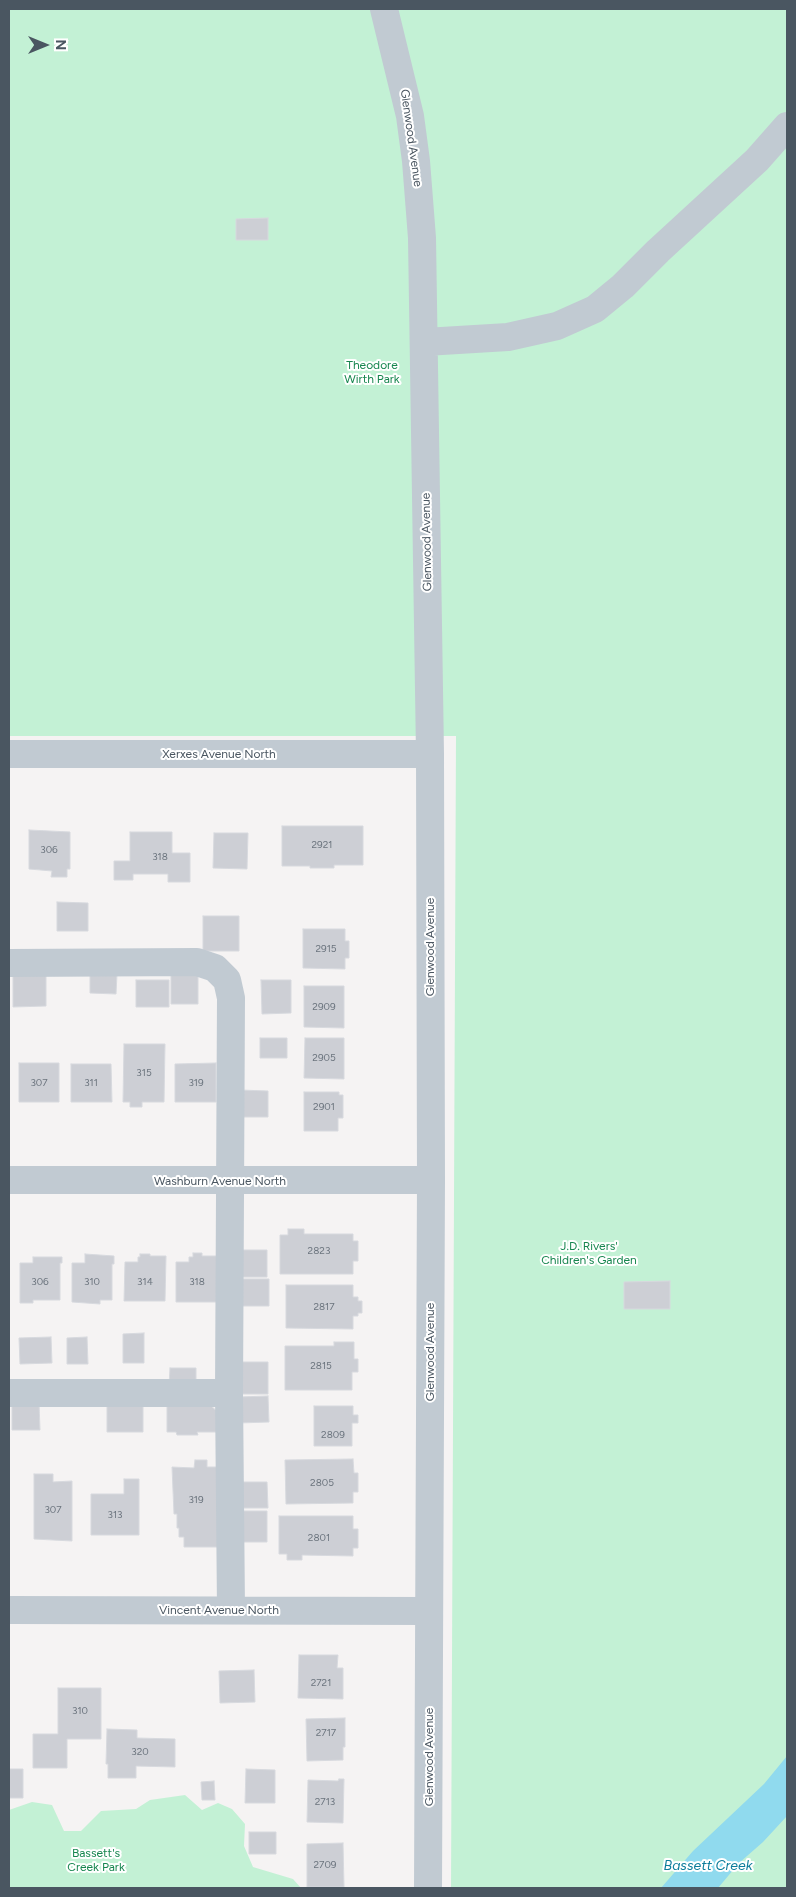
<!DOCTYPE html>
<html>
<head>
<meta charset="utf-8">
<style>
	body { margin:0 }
	#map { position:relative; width:796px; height:1897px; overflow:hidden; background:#f5f3f3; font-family:Figtree,sans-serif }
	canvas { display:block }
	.frame { position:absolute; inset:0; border:10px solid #4a5661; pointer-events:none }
	.north { position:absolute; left:20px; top:20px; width:50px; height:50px; -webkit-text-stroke:4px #fff; paint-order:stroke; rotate:90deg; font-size:14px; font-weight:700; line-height:20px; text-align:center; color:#4a5661 }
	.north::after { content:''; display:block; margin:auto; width:18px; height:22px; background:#4a5661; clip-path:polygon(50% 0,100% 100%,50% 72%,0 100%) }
</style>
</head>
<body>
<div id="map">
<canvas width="796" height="1897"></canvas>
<div class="frame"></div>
<div class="north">N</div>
</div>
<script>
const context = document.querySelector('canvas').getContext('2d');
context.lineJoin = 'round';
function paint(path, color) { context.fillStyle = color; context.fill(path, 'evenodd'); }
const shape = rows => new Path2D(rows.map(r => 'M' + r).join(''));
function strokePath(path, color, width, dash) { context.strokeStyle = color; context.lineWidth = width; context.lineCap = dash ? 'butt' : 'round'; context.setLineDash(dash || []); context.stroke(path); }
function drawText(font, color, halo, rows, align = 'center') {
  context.font = font + ' Figtree,sans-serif'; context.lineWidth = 4; context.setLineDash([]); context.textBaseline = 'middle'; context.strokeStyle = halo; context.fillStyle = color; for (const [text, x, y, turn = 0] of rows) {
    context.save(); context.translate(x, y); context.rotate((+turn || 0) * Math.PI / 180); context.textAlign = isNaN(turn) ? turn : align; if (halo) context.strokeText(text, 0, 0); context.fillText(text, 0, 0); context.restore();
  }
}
const green = shape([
	[9,9,787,9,787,1888,451,1888,456,736,9,736],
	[185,1795,202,1810,218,1803,232,1809,245,1824,244,1846,253,1867,293,1879,301,1888,9,1888,9,1810,32,1802,52,1805,64,1831,81,1831,101,1811,136,1809,150,1800]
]);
const water = shape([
	[787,1756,787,1816,763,1842,739,1863,718,1888,661,1888,693,1851,764,1784]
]);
const building = shape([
	[268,218,268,240,236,240,236,219,268,218],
	[282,826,363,826,363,865,334,865,334,868,310,868,310,866,282,866,282,826],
	[29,830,70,832,70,869,67,869,67,877,51,877,52,871,29,869,29,830],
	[130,832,172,832,172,853,190,853,190,882,168,882,168,874,133,874,133,880,114,880,114,861,130,861,130,832],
	[214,833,248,833,247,869,213,868,214,833],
	[57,902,88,903,88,931,57,931,57,902],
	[203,916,239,916,239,951,203,951,203,916],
	[303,929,345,929,345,941,349,941,349,958,345,958,345,969,303,968,303,929],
	[90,973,117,974,116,994,90,993,90,973],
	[13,974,46,974,46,1006,13,1007,13,974],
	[171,974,198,974,198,1004,171,1004,171,974],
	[136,980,169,980,169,1007,136,1007,136,980],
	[261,980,291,980,291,1013,262,1014,261,980],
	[304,986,344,986,344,1028,304,1027,304,986],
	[260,1038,287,1038,287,1058,260,1058,260,1038],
	[305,1038,344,1038,344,1079,304,1078,305,1038],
	[124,1044,165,1044,164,1102,142,1102,142,1107,130,1107,130,1102,123,1102,124,1044],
	[19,1063,59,1063,59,1102,19,1102,19,1063],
	[216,1063,216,1102,175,1102,175,1064,216,1063],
	[71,1064,111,1064,112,1102,71,1102,71,1064],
	[240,1090,268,1091,268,1117,239,1117,240,1090],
	[304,1092,339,1092,339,1095,343,1095,343,1118,338,1118,338,1131,304,1131,304,1092],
	[288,1229,304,1229,304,1234,353,1234,353,1241,358,1241,358,1261,353,1261,353,1274,280,1274,280,1235,288,1235,288,1229],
	[240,1250,267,1250,267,1277,240,1277,240,1250],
	[193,1253,202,1253,202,1256,218,1256,217,1302,176,1302,176,1262,189,1262,189,1257,193,1257,193,1253],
	[85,1254,114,1256,114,1264,112,1264,112,1300,100,1300,100,1304,72,1302,72,1263,85,1263,85,1254],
	[140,1254,150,1254,150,1256,166,1256,165,1301,124,1301,125,1262,138,1262,138,1257,140,1257,140,1254],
	[33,1257,62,1257,62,1263,60,1263,60,1300,33,1300,33,1303,20,1303,20,1263,33,1263,33,1257],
	[241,1279,269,1279,269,1306,241,1306,241,1279],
	[670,1281,670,1309,624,1309,624,1282,670,1281],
	[286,1285,353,1285,353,1297,358,1297,358,1301,362,1301,362,1313,358,1313,358,1316,353,1316,353,1329,286,1328,286,1285],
	[144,1333,144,1363,123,1363,123,1334,144,1333],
	[51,1337,52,1363,20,1364,19,1338,51,1337],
	[87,1337,88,1364,67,1364,67,1338,87,1337],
	[334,1342,354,1342,354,1359,358,1359,358,1372,352,1372,352,1390,285,1390,285,1346,334,1346,334,1342],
	[239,1362,268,1362,268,1394,239,1394,239,1362],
	[170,1368,196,1368,196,1386,169,1386,170,1368],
	[268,1396,269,1422,239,1423,238,1397,268,1396],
	[39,1403,40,1430,12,1430,12,1404,39,1403],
	[107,1404,143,1404,143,1432,107,1432,107,1404],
	[210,1405,219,1413,219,1432,197,1432,198,1435,177,1435,176,1432,167,1432,167,1406,210,1405],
	[314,1406,353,1406,353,1415,358,1415,358,1423,352,1423,352,1446,314,1446,314,1406],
	[353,1459,354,1473,358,1473,358,1492,353,1492,353,1503,286,1504,285,1460,353,1459],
	[195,1460,207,1460,207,1467,219,1467,218,1547,184,1547,184,1537,179,1537,179,1528,177,1528,177,1514,174,1514,172,1467,194,1468,195,1460],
	[34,1474,53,1474,53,1482,72,1481,72,1541,34,1539,34,1474],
	[124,1479,139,1479,139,1535,91,1535,91,1494,124,1494,124,1479],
	[240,1482,267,1482,268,1508,240,1508,240,1482],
	[239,1511,267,1511,267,1542,239,1542,239,1511],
	[279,1516,353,1516,353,1529,358,1529,358,1548,353,1548,353,1556,302,1555,302,1560,287,1560,287,1554,279,1554,279,1516],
	[299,1655,338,1655,337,1668,343,1668,343,1699,298,1698,299,1655],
	[254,1670,255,1702,220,1703,219,1671,254,1670],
	[58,1688,101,1688,101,1739,67,1739,67,1768,33,1768,33,1734,58,1734,58,1688],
	[345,1718,345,1747,343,1747,343,1760,307,1761,306,1719,345,1718],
	[107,1729,137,1730,137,1738,175,1739,175,1767,136,1766,136,1778,108,1778,108,1764,106,1764,107,1729],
	[9,1769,23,1769,23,1798,9,1798,9,1769],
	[246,1769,275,1770,275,1803,245,1803,246,1769],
	[339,1779,344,1779,343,1823,307,1822,308,1780,338,1781,339,1779],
	[214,1781,215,1800,202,1800,201,1782,214,1781],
	[249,1832,276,1832,276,1854,249,1854,249,1832],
	[343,1843,344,1887,307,1887,307,1844,343,1843]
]);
const minor = shape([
	[384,9,410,116,416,161,422,238,430,754,431,1180,428,1888],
	[425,342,508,337,557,326,595,309,623,286,658,251,757,160,787,126],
	[9,754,430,754],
	[9,963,197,962,215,968,227,980,231,998,229,1393,231,1610],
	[9,1180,431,1180],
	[9,1393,229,1393],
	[9,1610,429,1611]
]);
const numberNames = [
	["2921",322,845],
	["306",49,850],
	["318",160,857],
	["2915",326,949],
	["2909",324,1007],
	["2905",324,1058],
	["315",144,1073],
	["307",39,1083],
	["311",91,1083],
	["319",196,1083],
	["2901",324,1107],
	["2823",319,1251],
	["306",40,1282],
	["310",92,1282],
	["314",145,1282],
	["318",197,1282],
	["2817",324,1307],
	["2815",321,1366],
	["2809",333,1435],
	["2805",322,1483],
	["319",196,1500],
	["307",53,1510],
	["313",115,1515],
	["2801",319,1538],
	["2721",321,1683],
	["310",80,1711],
	["2717",326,1733],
	["320",140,1752],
	["2713",325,1802],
	["2709",325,1865]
];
const streetNames = [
	["Glenwood Avenue",411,138,82],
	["Glenwood Avenue",427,542,-91],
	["Xerxes Avenue North",219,754],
	["Glenwood Avenue",430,947,-90],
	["Washburn Avenue North",220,1181],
	["Glenwood Avenue",430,1352,-90],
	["Vincent Avenue North",219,1610],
	["Glenwood Avenue",429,1757,-90]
];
const parkNames = [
	["Theodore",372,365],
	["Wirth Park",372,379],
	["J.D. Rivers'",589,1246],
	["Children's Garden",589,1260],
	["Bassett's",96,1853],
	["Creek Park",96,1867]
];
const waterNames = [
	["Bassett Creek",708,1866]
];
paint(green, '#c3f1d5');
paint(water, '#90daee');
paint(building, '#cdcfd5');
strokePath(building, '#d7d9de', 1);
strokePath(minor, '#c1cad2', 28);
drawText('10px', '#6b747e', null, numberNames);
drawText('12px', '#4a5661', '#fff', streetNames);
drawText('12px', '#17864f', '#fff', parkNames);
drawText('italic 14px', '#0c7c9b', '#fff', waterNames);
</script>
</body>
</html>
